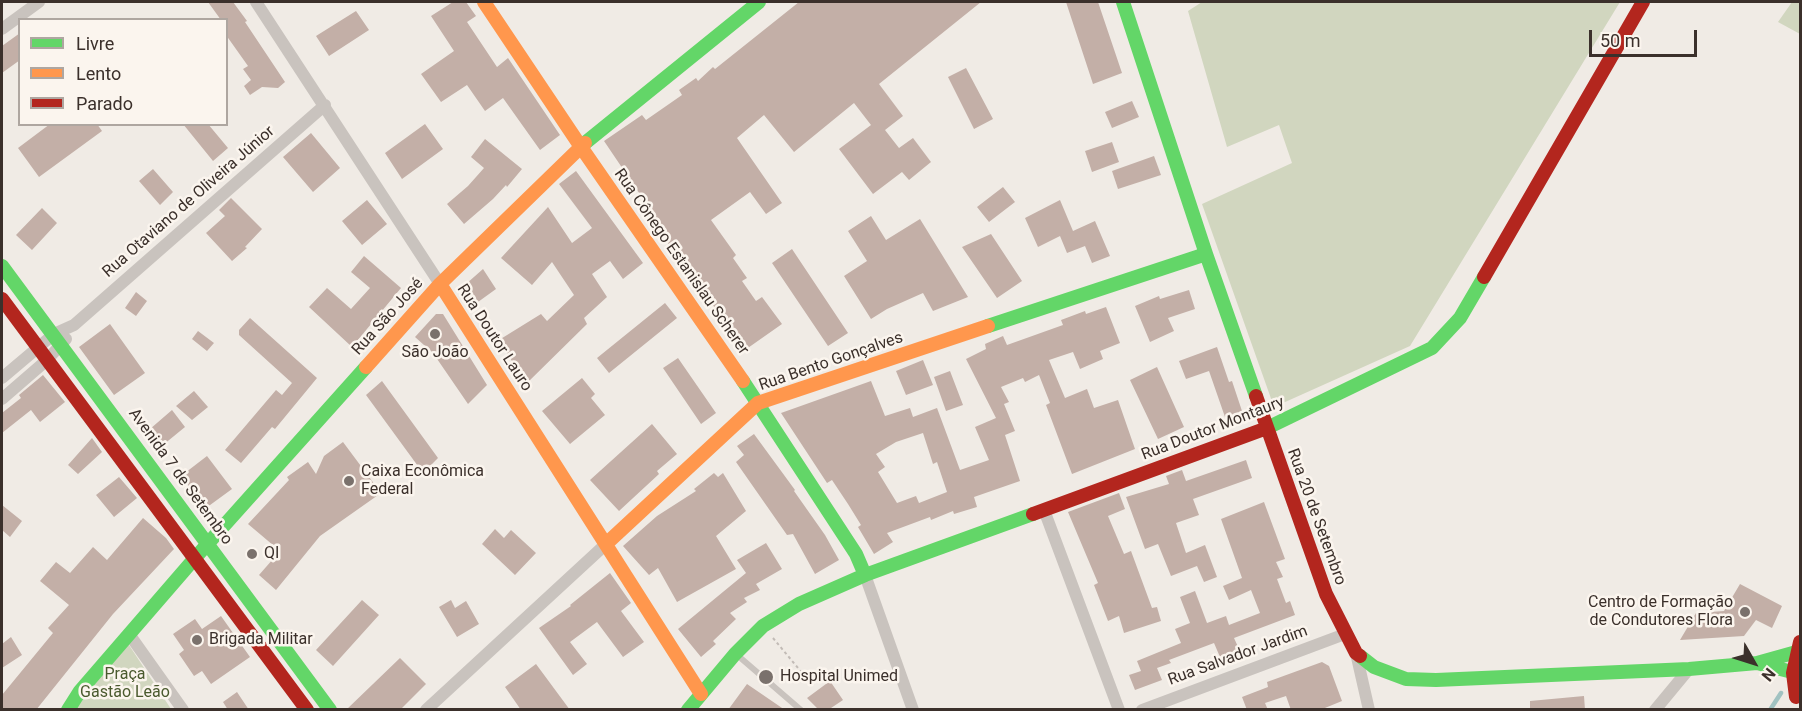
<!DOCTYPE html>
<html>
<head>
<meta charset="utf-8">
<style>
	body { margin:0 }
	#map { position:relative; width:1802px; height:711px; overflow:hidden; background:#f0ebe5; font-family:Roboto,sans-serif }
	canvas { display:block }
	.frame { position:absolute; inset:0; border:3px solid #3b302b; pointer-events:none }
	.legend { position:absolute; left:18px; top:18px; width:210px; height:108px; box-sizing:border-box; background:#fbf5ee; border:2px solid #aea6a0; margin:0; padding:8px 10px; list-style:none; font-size:18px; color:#3b302b }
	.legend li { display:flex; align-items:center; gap:12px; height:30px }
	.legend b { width:30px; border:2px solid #aea6a0 }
	.north { position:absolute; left:1724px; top:633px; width:60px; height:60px; -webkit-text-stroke:4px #fbf5ee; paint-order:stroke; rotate:129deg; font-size:16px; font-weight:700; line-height:24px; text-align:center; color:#3b302b }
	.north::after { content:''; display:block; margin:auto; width:21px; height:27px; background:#3b302b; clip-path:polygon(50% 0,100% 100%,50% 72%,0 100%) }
	.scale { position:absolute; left:1589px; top:30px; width:108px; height:27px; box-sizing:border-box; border:3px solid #3b302b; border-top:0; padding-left:8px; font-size:18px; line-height:21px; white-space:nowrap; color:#3b302b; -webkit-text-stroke:4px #fbf5ee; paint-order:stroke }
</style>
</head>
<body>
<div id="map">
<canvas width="1802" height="711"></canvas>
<div class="frame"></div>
<ul class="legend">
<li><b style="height:8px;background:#63d668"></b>Livre</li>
<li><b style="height:8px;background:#ff974d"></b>Lento</li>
<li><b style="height:8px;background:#b3261e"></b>Parado</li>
</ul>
<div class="north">N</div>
<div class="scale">50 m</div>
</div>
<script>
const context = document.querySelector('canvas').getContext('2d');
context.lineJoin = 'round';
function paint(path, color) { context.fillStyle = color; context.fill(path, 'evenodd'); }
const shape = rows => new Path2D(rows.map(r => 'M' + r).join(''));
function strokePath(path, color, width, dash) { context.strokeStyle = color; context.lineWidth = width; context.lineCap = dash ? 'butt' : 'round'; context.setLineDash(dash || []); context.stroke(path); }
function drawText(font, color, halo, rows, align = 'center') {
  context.font = font + ' Roboto,sans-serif'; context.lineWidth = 5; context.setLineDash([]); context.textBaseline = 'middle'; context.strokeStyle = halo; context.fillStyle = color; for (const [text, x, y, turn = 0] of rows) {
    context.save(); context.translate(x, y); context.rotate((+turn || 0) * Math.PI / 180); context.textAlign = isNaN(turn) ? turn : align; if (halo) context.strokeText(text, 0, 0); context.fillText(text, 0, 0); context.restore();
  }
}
const green = shape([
	[1202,2,1620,2,1410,346,1274,407,1202,204,1292,163,1279,125,1227,147,1188,11],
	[1792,2,1800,2,1800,34,1778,22],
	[127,642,171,709,74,710]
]);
const stream = shape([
	[1770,710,1781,693]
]);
const building = shape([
	[208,2,233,2,247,21,245,22,285,82,278,88,262,87,250,95,244,86,251,80,243,69,248,66,226,35,226,20,221,20],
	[453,2,466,2,476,16,467,22,497,67,508,58,560,135,540,150,503,98,485,111,467,85,441,102,421,74,454,51,431,16],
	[799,2,981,2,879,84,903,116,885,130,899,148,913,138,931,162,909,180,902,172,873,194,839,149,871,125,854,103,794,152,764,115,737,138,782,203,766,214,750,192,711,220,736,255,733,258,747,278,742,281,756,301,762,297,782,324,745,350,724,319,711,303,710,304,700,290,703,288,685,263,683,265,652,220,656,218,604,141,642,115,646,120,682,95,679,90,696,78,698,81,713,67,715,69],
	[1066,2,1098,2,1122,73,1093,84],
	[356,11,369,30,329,56,316,36],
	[20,33,20,60,2,73,2,46],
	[966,68,993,119,974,129,948,77],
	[1132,101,1139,117,1112,128,1105,112],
	[50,124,97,124,102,131,39,177,18,148],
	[183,124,208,124,228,148,213,161],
	[425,124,443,149,402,179,385,153],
	[311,133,340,168,313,192,283,157],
	[485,139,522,169,507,187,506,185,493,199,464,224,447,204,468,186,484,168,471,157],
	[1112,142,1119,162,1092,172,1085,151],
	[1154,156,1161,175,1118,189,1112,171],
	[153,169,173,192,160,205,139,181],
	[576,171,643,263,623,279,610,261,592,274,607,297,584,318,587,324,526,384,499,340,541,314,547,321,574,295,552,262,532,285,501,258,548,207,572,243,592,228,559,184],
	[1003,187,1015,202,989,222,977,207],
	[231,198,262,229,245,247,247,248,232,261,206,233,225,216,219,210],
	[367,200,387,224,362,245,342,221],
	[1060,200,1073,231,1095,221,1110,256,1092,263,1085,246,1067,253,1060,236,1038,247,1025,218],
	[42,208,57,223,32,250,16,235],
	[871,216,886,240,920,219,968,297,933,311,923,293,887,309,871,319,844,276,867,261,848,231],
	[991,234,1022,281,997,298,962,247],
	[792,249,848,333,828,346,772,263],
	[364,256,401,288,352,347,309,307,327,288,351,309,370,288,351,272],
	[483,269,496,289,478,302,466,284],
	[1189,290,1195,309,1168,318,1174,331,1150,342,1135,306,1159,296,1160,299],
	[136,292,147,301,136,316,125,308],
	[665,303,677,318,609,373,597,358],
	[1106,307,1120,343,1100,351,1103,359,1080,369,1073,352,1049,360,1065,398,1087,389,1094,408,1118,400,1135,449,1072,474,1046,405,1050,403,1039,375,1025,382,1023,378,1001,387,1009,402,1004,404,1015,431,1005,435,1020,481,974,497,977,507,954,514,953,511,931,520,930,517,887,533,893,542,874,554,858,527,861,525,848,504,832,480,827,483,781,413,871,381,885,416,910,408,913,417,937,408,960,470,989,460,975,427,996,418,966,359,986,349,985,344,1003,336,1007,345,1063,325,1061,320,1085,311,1086,314],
	[923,433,933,464,937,462,947,492,919,503,916,496,897,503,878,472,885,467,876,454,896,442],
	[436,314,443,314,487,385,468,404,433,353,415,337],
	[250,318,317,378,275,429,272,427,241,463,225,450,276,390,282,395,292,383,239,335,239,330],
	[110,324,145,373,114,395,79,347],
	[198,331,214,343,207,351,192,339],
	[1217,347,1229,382,1232,381,1242,411,1225,417,1209,371,1186,379,1179,361],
	[678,358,716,413,701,424,663,368],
	[923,360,933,385,906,395,896,371],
	[1157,367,1184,427,1158,439,1130,380],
	[950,371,963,405,946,411,934,377],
	[43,375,65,402,40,422,31,410,2,433,2,413,21,398,19,395],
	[582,378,595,394,591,398,605,415,570,444,542,411],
	[382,381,438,458,423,473,366,395],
	[194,391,208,407,192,420,176,406],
	[172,410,185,427,163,445,150,429],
	[652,424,677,454,657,471,659,474,619,511,590,480],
	[754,434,795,490,794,491,825,535,839,560,815,574,793,534,787,535,736,462,744,455,737,446],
	[92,438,102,452,78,474,68,465],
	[343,442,381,493,320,536,276,590,259,575,280,551,248,524,289,480,287,477,308,462,316,474,324,456],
	[207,456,232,489,206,508,181,476],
	[1246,460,1252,478,1193,499,1199,515,1176,523,1186,553,1205,545,1217,577,1204,582,1197,566,1171,576,1158,544,1145,549,1126,497,1169,484,1166,476,1182,470,1186,481],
	[714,473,718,477,723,473,746,511,716,536,736,569,677,602,658,568,649,575,623,546,657,516,696,491,694,489],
	[119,477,137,498,114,517,96,495],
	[1119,493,1125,509,1108,516,1124,554,1131,551,1152,608,1157,607,1161,621,1124,633,1119,616,1108,621,1094,585,1098,583,1068,512],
	[1264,502,1285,559,1276,562,1283,577,1277,579,1286,603,1290,601,1295,615,1234,638,1239,649,1220,657,1214,643,1169,660,1171,663,1157,668,1162,680,1135,690,1129,675,1141,671,1137,661,1181,643,1175,629,1190,623,1180,597,1195,591,1207,623,1226,616,1229,625,1260,613,1251,590,1229,600,1223,586,1242,578,1221,519],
	[2,505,22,521,10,537,2,530],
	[143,518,166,538,174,549,113,614,36,710,2,710,2,695,53,633,48,628,69,605,40,581,56,562,70,573,93,547,107,560],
	[495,529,504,538,511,530,536,553,515,575,482,544],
	[766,543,782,569,756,584,760,590,744,598,747,602,730,613,736,619,713,641,716,644,701,657,678,629,746,573,737,560],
	[610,573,631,603,621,611,644,642,623,657,597,622,570,642,587,664,573,675,539,628,571,606,570,605],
	[1740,584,1782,606,1772,628,1756,620,1744,636,1680,640,1696,613,1724,611],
	[362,600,379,615,333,666,316,650],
	[451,600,455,608,466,601,479,624,457,637,439,607],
	[221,616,250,657,211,684,202,671,194,676,179,654,184,650,173,634,195,619,202,629],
	[11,637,22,655,2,668,2,644],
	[400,658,426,684,400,710,346,710],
	[1322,662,1329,666,1342,701,1320,710,1291,710,1286,696,1265,703,1268,710,1247,710,1242,697,1268,687,1267,682],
	[536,664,570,710,521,710,505,687],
	[830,681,843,700,828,710,819,710,807,698],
	[747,684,785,710,728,710],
	[237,692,249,710,228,710,223,702],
	[1584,696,1585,710,1530,710,1530,701]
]);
const path = shape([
	[773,638,803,674]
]);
const lane = shape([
	[736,654,801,710]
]);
const street = shape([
	[256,2,440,284],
	[2,29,39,2],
	[2,378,54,334,74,325,325,105],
	[2,399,47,360,66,339],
	[1044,510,1119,710],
	[865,575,913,710],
	[129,634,183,710],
	[1356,653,1369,710],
	[426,710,606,544],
	[1142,710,1345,634],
	[1655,710,1689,669]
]);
const fast = shape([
	[1123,2,1206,254,1256,396],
	[585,143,759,2],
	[2,266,330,710],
	[988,326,1206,254],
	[743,381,856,554,865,575],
	[1267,428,1432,348,1460,318,1484,277],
	[1360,656,1374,667,1406,679,1436,680,1689,669,1757,663,1800,651],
	[1757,663,1800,674],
	[68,710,80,691,195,558,366,367],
	[688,710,735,654,763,626,799,604,865,575,1033,514]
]);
const slow = shape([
	[484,2,581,147,743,381],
	[440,284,701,694],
	[366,367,440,284,585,143],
	[606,544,758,403,988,326]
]);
const jam = shape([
	[1484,277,1643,2],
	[2,299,307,710],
	[1256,396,1326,594,1356,653,1360,656],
	[1033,514,1267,428],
	[1796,697,1793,673,1800,642]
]);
const markers = [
	[435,334,6,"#7a716c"],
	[349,481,6,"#7a716c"],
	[252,554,6,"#7a716c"],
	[1745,612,6,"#7a716c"],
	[197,640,6,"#7a716c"],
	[766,677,8,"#7a716c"]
];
const streetNames = [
	["Rua Otaviano de Oliveira Júnior",189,202,-41],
	["Rua Cônego Estanislau Scherer",681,262,55],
	["Rua São José",388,317,-48],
	["Rua Doutor Lauro",494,338,57],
	["Rua Bento Gonçalves",831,362,-19],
	["Rua Doutor Montaury",1213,429,-21],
	["Avenida 7 de Setembro",180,477,54],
	["Rua 20 de Setembro",1316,517,70],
	["Rua Salvador Jardim",1238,656,-20]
];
const poiNames = [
	["São João",435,353,"center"],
	["Caixa Econômica",361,472],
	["Federal",361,490],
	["QI",264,554],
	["Centro de Formação",1733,603,"right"],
	["de Condutores Flora",1733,621,"right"],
	["Brigada Militar",209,640],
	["Hospital Unimed",780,677]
];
const parkNames = [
	["Praça",125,675],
	["Gastão Leão",125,693]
];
paint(green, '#d1d6bf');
strokePath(stream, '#a1c2c1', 4.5);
paint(building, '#c3afa7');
strokePath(path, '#c2bbb6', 2, [3, 3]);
strokePath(lane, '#c9c3be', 6);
strokePath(street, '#c9c3be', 12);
strokePath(fast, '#63d668', 14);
strokePath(slow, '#ff974d', 14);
strokePath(jam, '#b3261e', 14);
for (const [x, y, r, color] of markers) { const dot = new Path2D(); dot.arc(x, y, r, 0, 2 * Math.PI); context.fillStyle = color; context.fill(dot); strokePath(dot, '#fbf5ee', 2); }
drawText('16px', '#3b302b', '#fbf5ee', streetNames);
drawText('16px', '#3b302b', '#fbf5ee', poiNames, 'left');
drawText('16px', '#4a5a2e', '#fbf5ee', parkNames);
</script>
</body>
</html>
